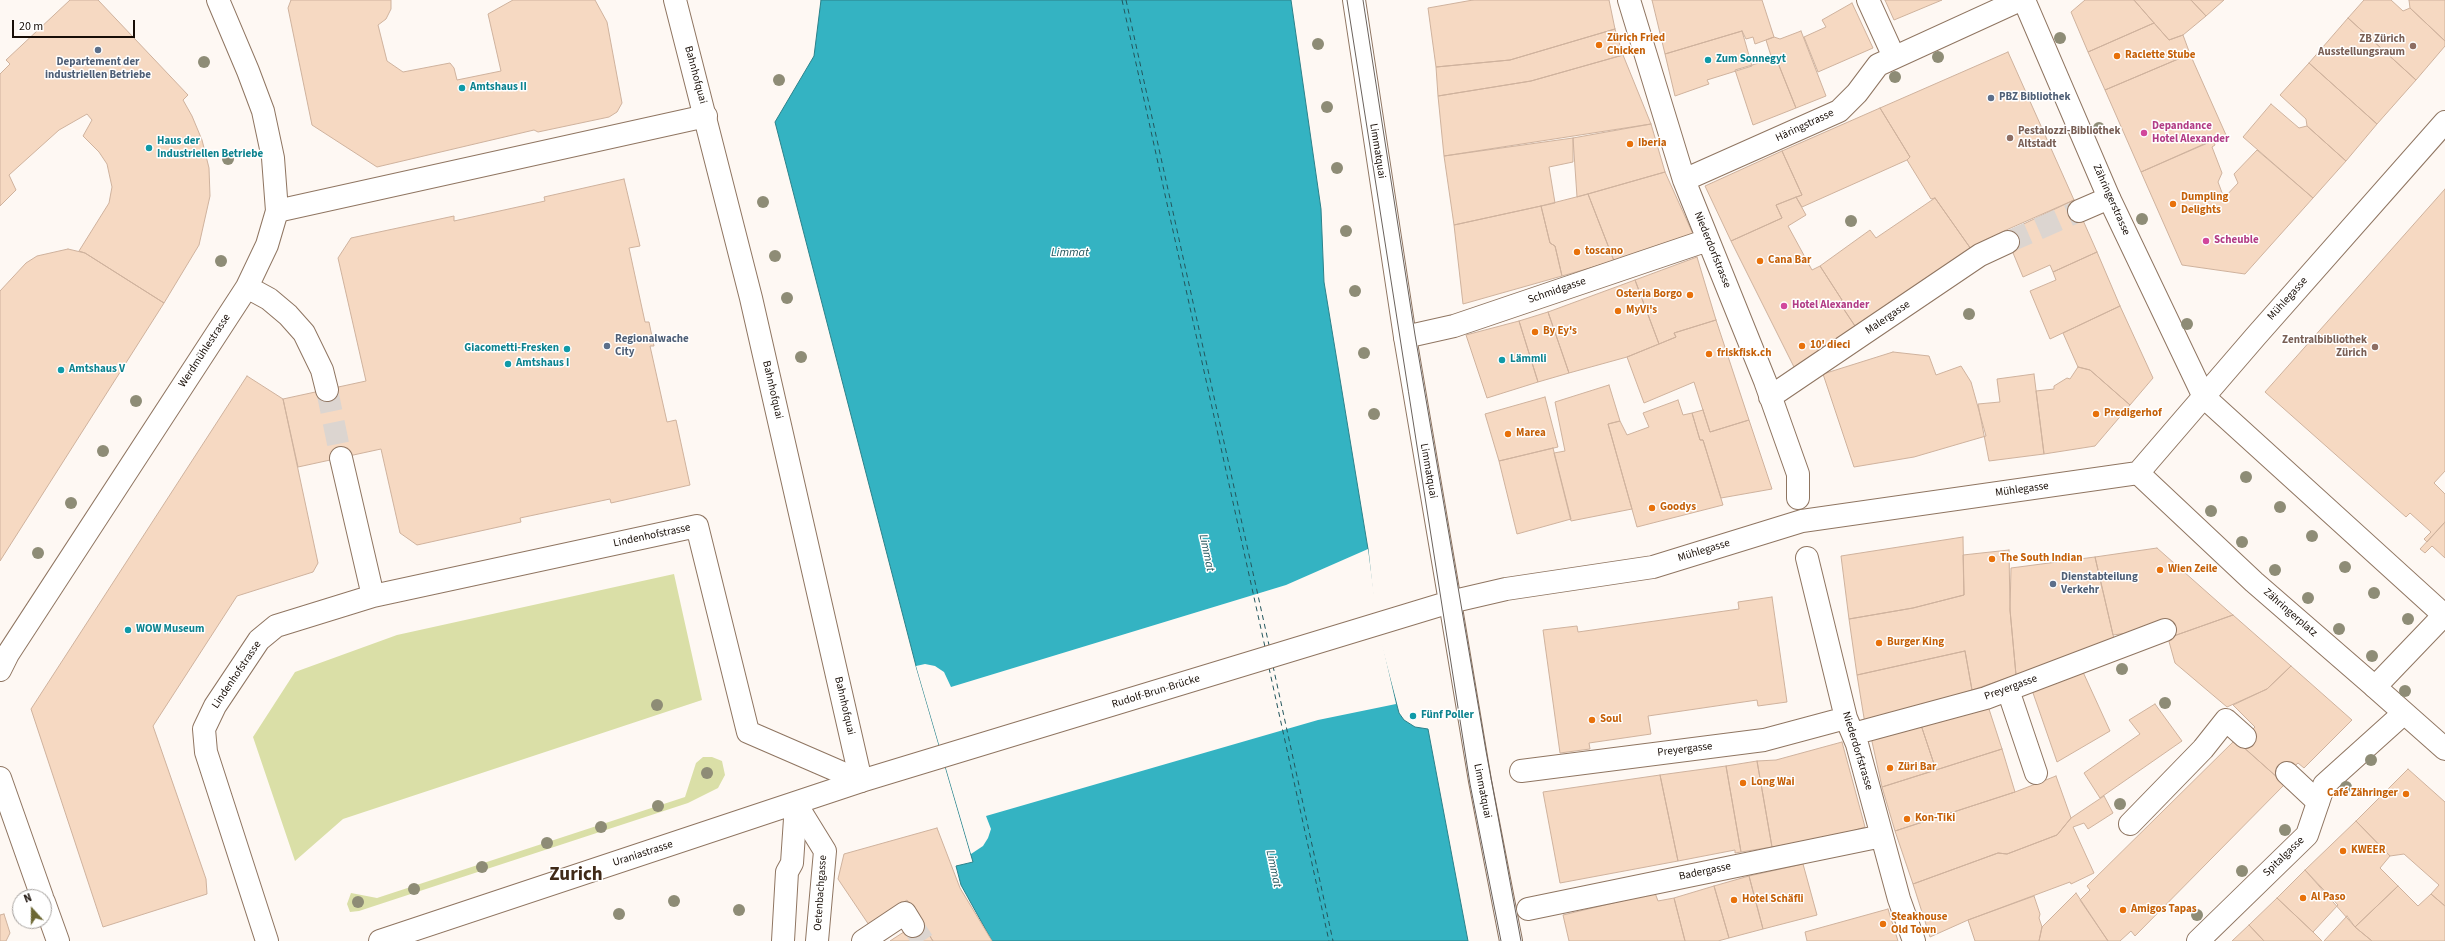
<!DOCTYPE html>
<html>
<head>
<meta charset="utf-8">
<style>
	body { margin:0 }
	#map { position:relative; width:2445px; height:941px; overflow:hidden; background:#fef8f3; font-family:"Source Sans 3",sans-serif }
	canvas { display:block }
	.north { position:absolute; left:12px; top:889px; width:40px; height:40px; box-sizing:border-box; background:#fff; border:1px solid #a39f9c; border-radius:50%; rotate:339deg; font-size:11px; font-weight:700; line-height:16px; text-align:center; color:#180e07 }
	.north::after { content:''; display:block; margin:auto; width:14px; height:18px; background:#6c6733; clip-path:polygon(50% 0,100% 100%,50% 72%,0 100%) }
	.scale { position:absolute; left:12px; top:20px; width:123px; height:18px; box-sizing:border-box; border:2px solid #180e07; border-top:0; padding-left:5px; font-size:12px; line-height:14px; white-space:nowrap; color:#180e07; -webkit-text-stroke:3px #fff; paint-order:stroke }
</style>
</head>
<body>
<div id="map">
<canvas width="2445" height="941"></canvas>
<div class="north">N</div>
<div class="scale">20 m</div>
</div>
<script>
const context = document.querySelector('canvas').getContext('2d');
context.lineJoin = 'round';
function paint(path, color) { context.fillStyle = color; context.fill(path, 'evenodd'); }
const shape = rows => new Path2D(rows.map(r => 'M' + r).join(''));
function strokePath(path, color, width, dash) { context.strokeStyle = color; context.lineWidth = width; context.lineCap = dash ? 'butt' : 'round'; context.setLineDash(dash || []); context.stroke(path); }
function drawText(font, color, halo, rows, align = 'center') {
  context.font = font + ' "Source Sans 3",sans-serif'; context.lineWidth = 3; context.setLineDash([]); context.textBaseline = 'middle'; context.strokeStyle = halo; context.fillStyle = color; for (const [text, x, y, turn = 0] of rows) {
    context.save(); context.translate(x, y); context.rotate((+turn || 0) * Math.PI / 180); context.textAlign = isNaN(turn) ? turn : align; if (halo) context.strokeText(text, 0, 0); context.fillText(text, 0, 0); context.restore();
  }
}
const green = shape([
	[674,574,702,700,343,819,295,861,253,737,295,672,397,635],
	[703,757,712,757,722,761,725,775,718,788,688,803,359,911,350,912,347,904,351,893,377,898,685,797,696,763]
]);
const water = shape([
	[821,0,1291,0,1321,209,1324,282,1368,549,1376,625,1399,713,1404,720,1415,727,1428,729,1468,941,992,941,961,885,956,866,973,862,916,666,775,122,814,56,821,0]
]);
const pier = shape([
	[1368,549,1378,625,1396,704,1318,720,986,816,991,829,988,838,983,846,971,854,916,666,925,664,935,666,944,672,951,687,1286,585]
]);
const ferry = shape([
	[1122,0,1265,647],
	[1126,0,1269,645],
	[1273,666,1333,941],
	[1269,668,1329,941]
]);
const building = shape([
	[70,0,98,0,188,95,183,100,192,116,202,140,209,168,210,196,199,245,164,303,85,253,79,251,109,203,112,187,107,164,99,152,83,136,92,120,87,114,59,130,9,175,16,190,0,206,0,74,10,64,6,60,70,0],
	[291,0,391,0,391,9,386,19,378,25,387,61,403,72,450,63,454,68,457,80,501,71,488,14,513,0,595,0,607,22,622,103,617,112,609,117,538,132,534,130,377,167,312,125,288,8,291,0],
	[1473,0,1609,0,1615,29,1510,60,1436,67,1428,8,1473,0],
	[1652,0,1762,0,1774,37,1755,44,1753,37,1746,39,1742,31,1665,54,1652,0],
	[1885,0,1942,0,1894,20,1885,0],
	[2085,0,2134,0,2154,23,2088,52,2071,12,2085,0],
	[2134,0,2191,0,2206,16,2183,35,2169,40,2134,0],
	[2191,0,2224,0,2206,16,2191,0],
	[2364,0,2391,0,2403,11,2410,8,2445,41,2445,46,2416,80,2348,18,2364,0],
	[2409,0,2445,0,2445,41,2410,8,2409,0],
	[1852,3,1873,48,1818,72,1804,37,1826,27,1822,20,1852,3],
	[2348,18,2416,80,2377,124,2309,63,2348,18],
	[2154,23,2169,40,2183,35,2190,54,2105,90,2088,52,2154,23],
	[1615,29,1623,55,1531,81,1438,96,1436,67,1510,60,1615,29],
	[1742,31,1752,66,1707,80,1709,84,1675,96,1665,54,1742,31],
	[1801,31,1826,96,1796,108,1776,58,1772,59,1766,40,1774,37,1780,39,1801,31],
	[2008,52,2074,200,1971,249,1935,198,1931,199,1907,160,1910,157,1880,108,2008,52],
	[2190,54,2226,135,2141,172,2105,90,2190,54],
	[1623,55,1651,124,1444,156,1438,96,1531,81,1623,55],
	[1776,58,1796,108,1753,125,1735,70,1776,58],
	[2309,63,2377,124,2346,161,2307,126,2306,119,2280,95,2309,63],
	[2271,104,2299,128,2307,126,2346,161,2313,198,2243,137,2271,104],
	[1880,108,1910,157,1907,160,1802,207,1796,197,1802,195,1782,151,1880,108],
	[1651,124,1665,172,1577,197,1573,138,1651,124],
	[1573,138,1573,162,1549,167,1555,203,1454,225,1444,156,1573,138],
	[2213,140,2215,145,2212,147,2222,173,2218,182,2224,198,2238,183,2234,174,2257,150,2313,198,2245,274,2182,265,2141,172,2213,140],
	[1782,151,1802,195,1776,205,1782,218,1731,241,1705,186,1782,151],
	[1665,172,1693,234,1614,261,1588,194,1665,172],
	[624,179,640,246,629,248,645,322,649,322,654,346,650,346,667,422,676,420,690,485,611,503,610,499,520,518,521,522,417,545,400,533,381,449,298,467,283,399,366,381,338,258,351,238,454,216,454,221,545,201,544,197,624,179],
	[2445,189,2445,471,2434,483,2445,494,2445,522,2427,542,2424,539,2431,532,2410,513,2406,517,2265,392,2445,189],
	[1588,194,1614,261,1562,276,1555,246,1550,243,1541,206,1588,194],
	[1796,197,1806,215,1788,226,1812,270,1820,266,1842,300,1839,302,1857,329,1796,371,1731,241,1782,218,1776,205,1796,197],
	[1935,198,1971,249,1857,329,1839,302,1842,300,1820,266,1870,230,1876,238,1935,198],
	[2074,200,2097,252,2053,272,2050,265,2023,277,2004,231,2074,200],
	[1541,206,1550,243,1555,246,1562,276,1463,304,1454,225,1541,206],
	[68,249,85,253,164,303,0,561,0,291,26,263,37,256,68,249],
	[2097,252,2120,306,2050,339,2030,291,2056,280,2053,272,2097,252],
	[1697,257,1716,320,1674,333,1676,337,1659,344,1635,280,1697,257],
	[1635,280,1659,344,1627,357,1569,373,1548,312,1635,280],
	[2120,306,2153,378,2130,405,2090,370,2078,367,2063,333,2120,306],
	[1548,312,1569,373,1538,382,1519,321,1548,312],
	[1716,320,1749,420,1710,432,1694,382,1644,403,1627,357,1676,337,1674,333,1716,320],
	[1519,321,1538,382,1487,398,1466,335,1519,321],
	[1893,352,1929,356,1936,375,1961,366,1971,382,1986,436,1914,457,1854,467,1823,374,1893,352],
	[2078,367,2090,370,2130,405,2095,446,2044,454,2036,391,2054,389,2054,386,2067,378,2070,379,2078,367],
	[2034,374,2044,454,1989,461,1978,404,2000,402,1997,379,2034,374],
	[247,376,283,399,318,563,313,572,237,596,153,726,206,879,207,894,103,927,31,709,247,376],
	[1609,385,1620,421,1608,424,1632,509,1571,521,1554,453,1565,451,1555,402,1609,385],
	[1545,397,1558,447,1499,461,1485,414,1545,397],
	[1678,400,1683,415,1692,413,1700,440,1703,440,1723,505,1637,527,1608,424,1620,421,1627,435,1649,427,1643,413,1678,400],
	[1703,410,1710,432,1749,420,1772,489,1721,498,1703,440,1700,440,1692,413,1703,410],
	[1553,448,1571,519,1517,534,1499,461,1553,448],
	[2445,522,2445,558,2432,546,2425,553,2420,549,2445,522],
	[1963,537,1964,595,1913,608,1849,619,1841,556,1963,537],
	[2157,548,2227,610,2233,615,2168,638,2134,632,2113,635,2095,557,2157,548],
	[2009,550,2010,610,2016,675,1972,690,1965,651,1857,675,1849,619,1913,608,1964,595,1963,555,2009,550],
	[2095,557,2114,639,2016,675,2010,610,2011,568,2095,557],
	[1772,597,1787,702,1758,706,1757,700,1648,716,1651,734,1589,743,1590,749,1560,753,1543,630,1577,626,1578,632,1739,609,1738,602,1772,597],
	[2233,615,2291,666,2267,689,2227,707,2175,663,2168,638,2233,615],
	[1965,651,1972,690,1865,724,1857,675,1965,651],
	[2291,666,2352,720,2304,768,2298,763,2280,780,2239,743,2255,727,2233,705,2267,689,2291,666],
	[2083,672,2110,731,2057,762,2032,690,2083,672],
	[2155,704,2182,741,2100,798,2084,773,2140,734,2129,720,2155,704],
	[1988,706,2002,749,1936,770,1921,725,1988,706],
	[1921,725,1936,770,1882,787,1871,737,1921,725],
	[2235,740,2285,784,2135,936,2131,931,2120,941,2108,941,2080,900,2090,890,2087,886,2235,740],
	[1842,742,1865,827,1833,837,1772,847,1757,761,1776,760,1842,742],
	[2002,749,2015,792,1895,831,1882,787,2002,749],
	[1757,761,1772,847,1741,852,1726,766,1757,761],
	[1726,766,1741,852,1735,853,1735,850,1678,861,1660,775,1726,766],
	[2408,769,2445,802,2445,906,2431,894,2439,885,2404,854,2390,856,2356,821,2408,769],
	[1660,775,1678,861,1560,883,1543,792,1660,775],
	[2056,776,2071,818,2057,835,2007,854,1998,853,1913,884,1895,831,2015,792,2056,776],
	[2104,796,2113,813,2088,829,2084,823,2073,827,2094,873,2071,884,2070,882,1968,920,1930,937,1913,884,1998,853,2007,854,2057,835,2071,818,2104,796],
	[2356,821,2390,856,2380,868,2398,886,2355,927,2305,870,2356,821],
	[937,828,960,888,992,941,933,941,907,900,869,925,838,879,844,854,937,828],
	[1803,864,1817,915,1763,929,1749,876,1803,864],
	[2305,870,2338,905,2313,932,2277,898,2305,870],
	[1749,876,1763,929,1729,938,1714,886,1749,876],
	[1714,886,1729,938,1718,941,1685,941,1674,898,1714,886],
	[2398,886,2418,906,2431,894,2445,906,2445,941,2372,941,2355,927,2398,886],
	[1655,893,1658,901,1674,898,1685,941,1569,941,1563,915,1655,893],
	[2076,893,2108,941,2039,941,2042,927,2076,893],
	[2034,896,2040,914,2039,918,2042,927,2039,941,1975,941,1968,920,2034,896],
	[2277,898,2313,932,2322,941,2264,941,2249,925,2277,898],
	[1888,909,1898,941,1807,941,1805,932,1888,909],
	[4,914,10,933,6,941,0,941,0,915,4,914],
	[2347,916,2355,927,2372,941,2324,941,2347,916],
	[920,921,933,941,890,941,913,926,920,921],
	[2249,925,2264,941,2232,941,2249,925]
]);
const pedestrianTunnel = shape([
	[2008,242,2079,211],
	[913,926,923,941]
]);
const minorTunnel = shape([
	[327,390,341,458]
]);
const service = shape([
	[1868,0,1894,57],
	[277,211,706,116],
	[2138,473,2254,582,2375,687,2444,615,2204,397],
	[2287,773,2318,802],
	[2130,824,2203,749,2226,720,2245,737],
	[783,941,787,872,792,863,796,804]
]);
const pedestrian = shape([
	[1629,0,1684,180,1765,381,1798,474,1798,498],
	[1684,180,1839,111,1857,93,1878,65,2020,0],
	[2079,211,2109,198],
	[1405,337,1454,326,1708,240],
	[1770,397,1980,255,2008,242],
	[1807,558,1846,718,1857,744,1899,899,1914,941],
	[2444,615,2445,615],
	[2375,687,2445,749],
	[2008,690,2036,773],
	[1853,734,1986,698,2165,630],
	[1521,771,1764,740,1846,718],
	[1528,909,1882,836],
	[863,941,905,913,913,926],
	[2198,941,2307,835,2324,785,2404,713]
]);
const minor = shape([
	[2024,0,2109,198,2204,397],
	[247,287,269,299,288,315,304,333,322,370,327,390],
	[373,596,697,526,748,732,861,781],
	[1450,602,1480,781,1511,941],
	[0,670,8,654,247,287,267,245,277,211,273,158,263,111,248,71,218,0],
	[0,778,42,897],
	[796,804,825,851,817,941],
	[44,902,58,941],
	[267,941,206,752,204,729,215,706,259,640,276,626,373,596,341,458]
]);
const tertiary = shape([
	[675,0,751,298,861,781],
	[1354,0,1405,337,1450,602],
	[380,941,861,781,1450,602,1506,589,1653,567,1802,521,2138,473,2256,336,2445,122]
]);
const tram = shape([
	[1347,0,1470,784,1501,941],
	[1363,0,1415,335,1486,751,1521,941]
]);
const trees = [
	[2060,38],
	[1318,44],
	[1938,57],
	[204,62],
	[1895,77],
	[779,80],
	[1327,107],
	[2099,128],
	[228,159],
	[1337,168],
	[763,202],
	[2142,219],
	[1851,221],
	[1346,231],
	[775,256],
	[221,261],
	[1355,291],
	[787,298],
	[1969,314],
	[2187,324],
	[1364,353],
	[801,357],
	[136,401],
	[1374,414],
	[103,451],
	[2246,477],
	[71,503],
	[2280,507],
	[2211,511],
	[2312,536],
	[2242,542],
	[38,553],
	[2345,567],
	[2275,570],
	[2374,593],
	[2308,598],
	[2408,619],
	[2339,629],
	[2372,656],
	[2122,669],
	[2405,691],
	[2165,703],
	[657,705],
	[2371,760],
	[707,773],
	[2346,787],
	[2120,804],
	[658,806],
	[601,827],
	[2285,830],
	[547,843],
	[482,867],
	[2242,871],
	[414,889],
	[674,901],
	[358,902],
	[739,910],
	[619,914],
	[2197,915]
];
const markers = [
	[1599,45,4,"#e8710a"],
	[2413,46,4,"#8d6e63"],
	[98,50,4,"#5c6f8a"],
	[2117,56,4,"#e8710a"],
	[1708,60,4,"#0f9aa8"],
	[462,88,4,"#0f9aa8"],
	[1991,98,4,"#5c6f8a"],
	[2144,133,4,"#d1479c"],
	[2010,138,4,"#8d6e63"],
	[1630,144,4,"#e8710a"],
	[149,148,4,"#0f9aa8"],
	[2173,204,4,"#e8710a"],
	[2206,241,4,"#d1479c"],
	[1577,252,4,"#e8710a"],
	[1760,261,4,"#e8710a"],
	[1690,295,4,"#e8710a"],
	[1784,306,4,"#d1479c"],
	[1618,311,4,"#e8710a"],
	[1535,332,4,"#e8710a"],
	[607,346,4,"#5c6f8a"],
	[1802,346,4,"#e8710a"],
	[2375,347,4,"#8d6e63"],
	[567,349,4,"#0f9aa8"],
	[1709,354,4,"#e8710a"],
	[1502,360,4,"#0f9aa8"],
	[508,364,4,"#0f9aa8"],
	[61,370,4,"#0f9aa8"],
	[2096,414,4,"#e8710a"],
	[1508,434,4,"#e8710a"],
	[1652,508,4,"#e8710a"],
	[1992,559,4,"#e8710a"],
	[2160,570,4,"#e8710a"],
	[2053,584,4,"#5c6f8a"],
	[128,630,4,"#0f9aa8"],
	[1879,643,4,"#e8710a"],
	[1413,716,4,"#0f9aa8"],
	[1592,720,4,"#e8710a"],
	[1890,768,4,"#e8710a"],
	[1743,783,4,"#e8710a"],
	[2406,794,4,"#e8710a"],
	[1907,819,4,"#e8710a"],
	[2343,851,4,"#e8710a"],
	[2303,898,4,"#e8710a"],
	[1734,900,4,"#e8710a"],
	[2123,910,4,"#e8710a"],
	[1883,924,4,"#e8710a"]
];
const foodNames = [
	["Zürich Fried",1607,39],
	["Chicken",1607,52],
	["Raclette Stube",2125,56],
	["Iberia",1638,144],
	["Dumpling",2181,198],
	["Delights",2181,211],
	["toscano",1585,252],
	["Cana Bar",1768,261],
	["Osteria Borgo",1682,295,"right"],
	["MyVi's",1626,311],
	["By Ey's",1543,332],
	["10' dieci",1810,346],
	["friskfisk.ch",1717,354],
	["Predigerhof",2104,414],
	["Marea",1516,434],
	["Goodys",1660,508],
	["The South Indian",2000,559],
	["Wien Zeile",2168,570],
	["Burger King",1887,643],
	["Soul",1600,720],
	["Züri Bar",1898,768],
	["Long Wai",1751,783],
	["Café Zähringer",2398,794,"right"],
	["Kon-Tiki",1915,819],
	["KWEER",2351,851],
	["Al Paso",2311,898],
	["Hotel Schäfli",1742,900],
	["Amigos Tapas",2131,910],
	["Steakhouse",1891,918],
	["Old Town",1891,931]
];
const educationNames = [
	["ZB Zürich",2405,40],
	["Ausstellungsraum",2405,53],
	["Pestalozzi-Bibliothek",2018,132,"left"],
	["Altstadt",2018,145,"left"],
	["Zentralbibliothek",2367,341],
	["Zürich",2367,354]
];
const cultureNames = [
	["Zum Sonnegyt",1716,60],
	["Amtshaus II",470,88],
	["Haus der",157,142],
	["Industriellen Betriebe",157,155],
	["Giacometti-Fresken",559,349,"right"],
	["Lämmli",1510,360],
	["Amtshaus I",516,364],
	["Amtshaus V",69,370],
	["WOW Museum",136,630],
	["Fünf Poller",1421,716]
];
const serviceNames = [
	["Departement der",98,63,"center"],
	["industriellen Betriebe",98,76,"center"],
	["PBZ Bibliothek",1999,98],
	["Regionalwache",615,340],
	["City",615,353],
	["Dienstabteilung",2061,578],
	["Verkehr",2061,591]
];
const streetNames = [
	["Bahnhofquai",695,75,75],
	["Häringstrasse",1805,126,-25],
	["Limmatquai",1377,151,81],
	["Zähringerstrasse",2111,200,66],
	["Niederdorfstrasse",1712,250,68],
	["Schmidgasse",1557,291,-19],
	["Mühlegasse",2288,299,-48],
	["Malergasse",1888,318,-34],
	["Werdmühlestrasse",205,351,-57],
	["Bahnhofquai",772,390,77],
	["Limmatquai",1428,471,80],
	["Mühlegasse",2022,490,-8],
	["Lindenhofstrasse",652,536,-12],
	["Mühlegasse",1704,551,-17],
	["Zähringerplatz",2290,613,41],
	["Lindenhofstrasse",237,675,-56],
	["Preyergasse",2011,688,-20],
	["Rudolf-Brun-Brücke",1156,692,-17],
	["Bahnhofquai",844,706,77],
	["Preyergasse",1685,750,-7],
	["Niederdorfstrasse",1857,751,73],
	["Limmatquai",1482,791,79],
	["Uraniastrasse",643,854,-18],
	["Spitalgasse",2284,857,-44],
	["Badergasse",1705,872,-12],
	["Oetenbachgasse",821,893,-86]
];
const hotelNames = [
	["Depandance",2152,127],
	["Hotel Alexander",2152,140],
	["Scheuble",2214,241],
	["Hotel Alexander",1792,306]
];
const waterNames = [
	["Limmat",1070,253],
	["Limmat",1206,553,78],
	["Limmat",1273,869,78]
];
const townNames = [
	["Zurich",576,876]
];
paint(green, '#dadfa7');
paint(water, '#34b3c2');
strokePath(water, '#2c828a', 1);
paint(pier, '#fef8f3');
strokePath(ferry, '#23565d', 1, [5, 4]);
paint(building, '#f6d9c2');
strokePath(building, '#cfb29d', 1);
strokePath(pedestrianTunnel, '#dcd5d0', 22, [22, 11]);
strokePath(minorTunnel, '#dcd5d0', 22, [22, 11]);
strokePath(service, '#8f7561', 24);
strokePath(pedestrian, '#8f7561', 24);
strokePath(minor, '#8f7561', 24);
strokePath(tertiary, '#8f7561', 24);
strokePath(service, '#fff', 22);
strokePath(pedestrian, '#fff', 22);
strokePath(minor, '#fff', 22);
strokePath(tertiary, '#fff', 22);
strokePath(tram, '#6b625c', 1);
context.fillStyle = '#8e8c76';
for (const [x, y] of trees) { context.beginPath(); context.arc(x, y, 6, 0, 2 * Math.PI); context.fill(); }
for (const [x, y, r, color] of markers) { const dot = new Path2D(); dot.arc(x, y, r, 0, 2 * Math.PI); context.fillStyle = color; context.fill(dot); strokePath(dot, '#fff', 1.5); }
drawText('bold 11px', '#c56008', '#fff', foodNames, 'left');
drawText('bold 11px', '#785e54', '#fff', educationNames, 'right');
drawText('bold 11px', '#0d838f', '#fff', cultureNames, 'left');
drawText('bold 11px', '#4e5e75', '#fff', serviceNames, 'left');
drawText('11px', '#180e07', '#fff', streetNames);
drawText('bold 11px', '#b23c85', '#fff', hotelNames, 'left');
drawText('italic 12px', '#23565d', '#fff', waterNames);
drawText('bold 19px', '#402a18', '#fff', townNames);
</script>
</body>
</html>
